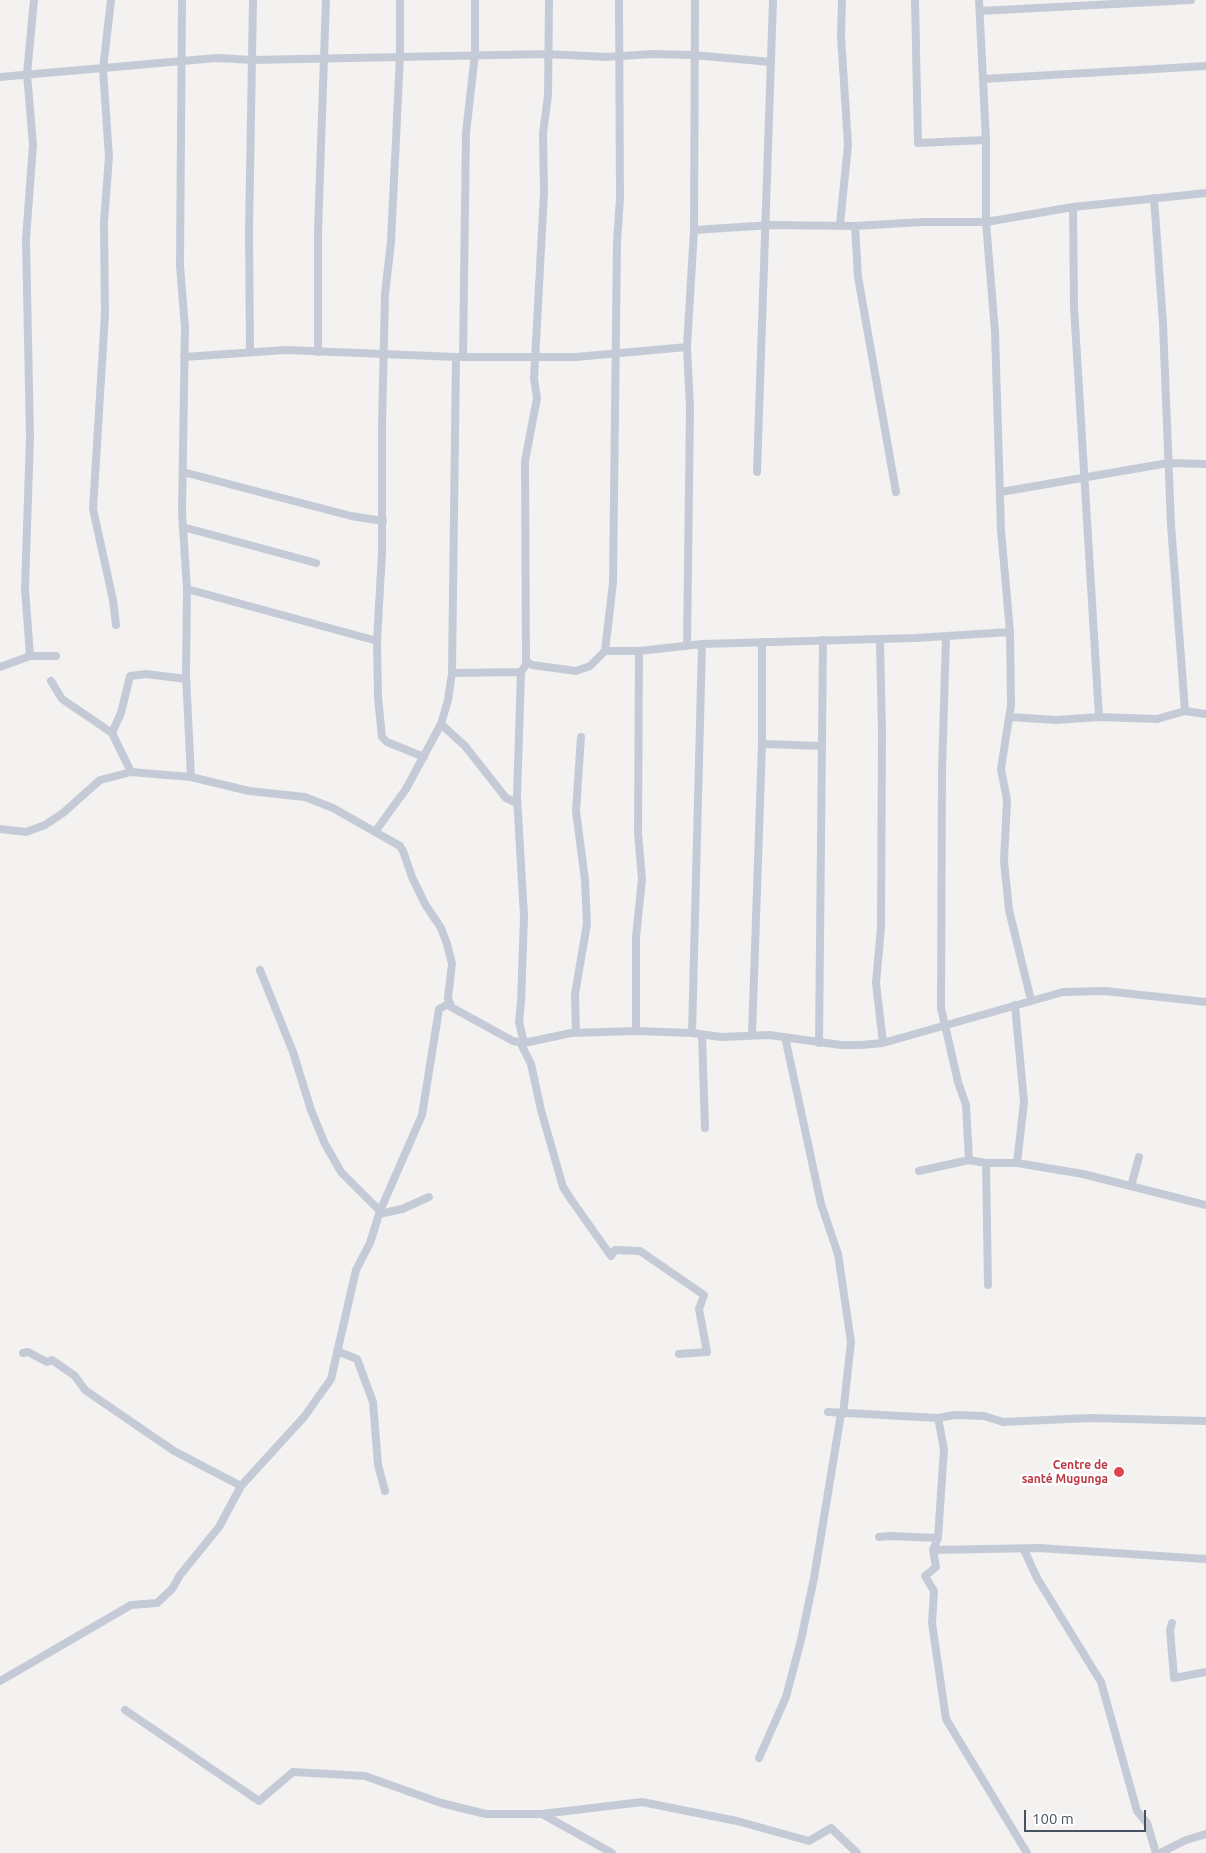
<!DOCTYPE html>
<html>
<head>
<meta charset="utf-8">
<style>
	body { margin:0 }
	#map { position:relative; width:1206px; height:1853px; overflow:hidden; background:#f4f1f1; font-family:Ubuntu,sans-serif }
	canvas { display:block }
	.scale { position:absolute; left:1024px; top:1810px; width:122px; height:22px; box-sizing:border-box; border:2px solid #485160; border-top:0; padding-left:6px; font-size:15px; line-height:18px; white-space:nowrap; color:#485160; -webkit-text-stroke:4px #fff; paint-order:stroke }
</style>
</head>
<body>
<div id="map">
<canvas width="1206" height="1853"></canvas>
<div class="scale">100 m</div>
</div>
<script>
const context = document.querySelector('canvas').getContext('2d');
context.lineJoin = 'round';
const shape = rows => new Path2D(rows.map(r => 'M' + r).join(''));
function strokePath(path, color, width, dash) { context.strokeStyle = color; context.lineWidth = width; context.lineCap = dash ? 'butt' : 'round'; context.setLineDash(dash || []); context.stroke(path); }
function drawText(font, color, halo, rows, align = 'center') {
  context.font = font + ' Ubuntu,sans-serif'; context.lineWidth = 5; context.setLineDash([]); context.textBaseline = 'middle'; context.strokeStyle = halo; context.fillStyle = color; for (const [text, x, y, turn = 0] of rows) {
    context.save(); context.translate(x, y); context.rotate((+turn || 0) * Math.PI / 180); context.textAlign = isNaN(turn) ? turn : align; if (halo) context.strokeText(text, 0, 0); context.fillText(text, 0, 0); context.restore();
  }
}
const street = shape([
	[111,0,103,69,109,157,104,222,105,314,93,509,113,600,116,625],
	[182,0,180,265,185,328,182,512,187,589,186,675,191,777],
	[400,0,400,56,391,242,385,294,382,425,382,553,377,641,378,697,382,737,387,742,424,757],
	[549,0,548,96,543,133,544,193,534,379,537,398,525,461,526,661,532,665,576,671,590,666,605,651,639,651,702,644,915,638,1010,632,1001,530,995,332,986,222,986,140,979,0],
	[915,0,918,143,986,140],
	[980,11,1191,0],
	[0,77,217,58,252,60,547,54,606,57,653,54,693,55,771,62],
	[983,79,1206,66],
	[1154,198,1163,324,1171,525,1185,711],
	[1073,207,1074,307,1099,717],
	[840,224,848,145,841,36,842,0],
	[855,226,858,277,896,492],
	[694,230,695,0],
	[250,351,249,232,253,0],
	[318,352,318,232,326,0],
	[184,357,286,350,456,357,576,357,687,347],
	[463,357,466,133,475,54,475,0],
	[183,472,351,516,383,521],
	[757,472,773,0],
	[1001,492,1168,463,1206,464],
	[183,527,316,563],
	[187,589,377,641],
	[1010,632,1011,705,1001,769,1007,800,1004,861,1009,910,1031,1000],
	[946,637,942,772,941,1008,958,1082,966,1105,969,1160],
	[880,639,882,734,881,927,876,983,883,1043],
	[687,646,690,407,687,347,694,230,772,225,855,226,923,222,986,222,1073,207,1206,193],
	[605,651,613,583,617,242,620,198,619,0],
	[30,656,25,588,30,438,26,239,33,145,27,74,34,0],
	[0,667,30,656,56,656],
	[452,673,521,672],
	[51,681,62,699,112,733,131,772],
	[1009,717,1056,720,1099,717,1157,719,1185,711,1206,714],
	[441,724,465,746,506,798,517,803],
	[112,733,121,713,130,676,146,674,186,679],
	[762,744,822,746],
	[0,829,26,832,45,825,63,813,100,780,131,772,191,777,249,791,305,797,333,808,400,846,403,851,412,877,425,904,441,928,447,944,452,964,448,998,451,1007,513,1041,524,1043,571,1033,636,1031,692,1033,721,1037,769,1035,841,1045,861,1045,883,1043,1063,992,1105,991,1206,1002],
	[375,832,406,789,441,724,448,700,452,673,456,357],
	[260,970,293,1052,311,1110,325,1144,341,1172,380,1211],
	[1015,1005,1024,1102,1017,1163],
	[636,1031,636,937,642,879,638,833,639,651],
	[576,1032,575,994,587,924,585,880,576,811,581,737],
	[692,1033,702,644],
	[702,1035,705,1128],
	[752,1035,762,744,762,642],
	[785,1037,821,1204,838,1254,851,1342,843,1414],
	[520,1042,531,1064,541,1110,563,1187,570,1198,611,1256,615,1250,640,1251,704,1295,699,1309,707,1352,679,1354],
	[524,1043,519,1022,521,1003,524,916,517,797,521,672,527,663],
	[819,1043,823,640],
	[986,1163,988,1285],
	[919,1171,969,1160,986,1163,1017,1163,1083,1174,1206,1205],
	[1131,1186,1139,1157],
	[379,1214,402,1209,429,1197],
	[337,1351,357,1359,373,1402,378,1465,385,1491],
	[23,1353,28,1352,47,1362,52,1360,75,1376,85,1390,174,1451,241,1486],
	[828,1412,938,1418,955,1415,984,1416,1003,1422,1090,1418,1206,1421],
	[938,1418,944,1449,938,1538,933,1550,936,1567,925,1576,934,1591,932,1623,946,1719,1027,1853],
	[879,1537,891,1536,938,1538],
	[933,1550,1039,1548,1206,1559],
	[1024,1550,1037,1578,1101,1682,1137,1811,1147,1823,1156,1853],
	[1172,1623,1170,1630,1174,1678,1206,1672],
	[0,1681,131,1605,157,1603,172,1589,180,1575,219,1527,241,1486,304,1417,331,1379,356,1270,370,1243,380,1211,422,1115,439,1009,450,1003],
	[125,1710,259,1801,293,1772,365,1776,441,1803,486,1814,542,1814,612,1853],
	[759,1758,786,1697,801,1640,814,1578,841,1414],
	[542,1814,642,1802,737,1821,809,1841,831,1828,857,1853],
	[1160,1853,1186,1840,1206,1834]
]);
const markers = [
	[1119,1472,6,"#e0444e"]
];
const healthNames = [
	["Centre de",1108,1465],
	["santé Mugunga",1108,1479]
];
strokePath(street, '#c5cbd6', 8);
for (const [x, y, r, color] of markers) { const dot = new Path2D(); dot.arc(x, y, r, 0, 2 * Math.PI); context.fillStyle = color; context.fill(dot); strokePath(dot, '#fff', 2); }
drawText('bold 12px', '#be3a42', '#fff', healthNames, 'right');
</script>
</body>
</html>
